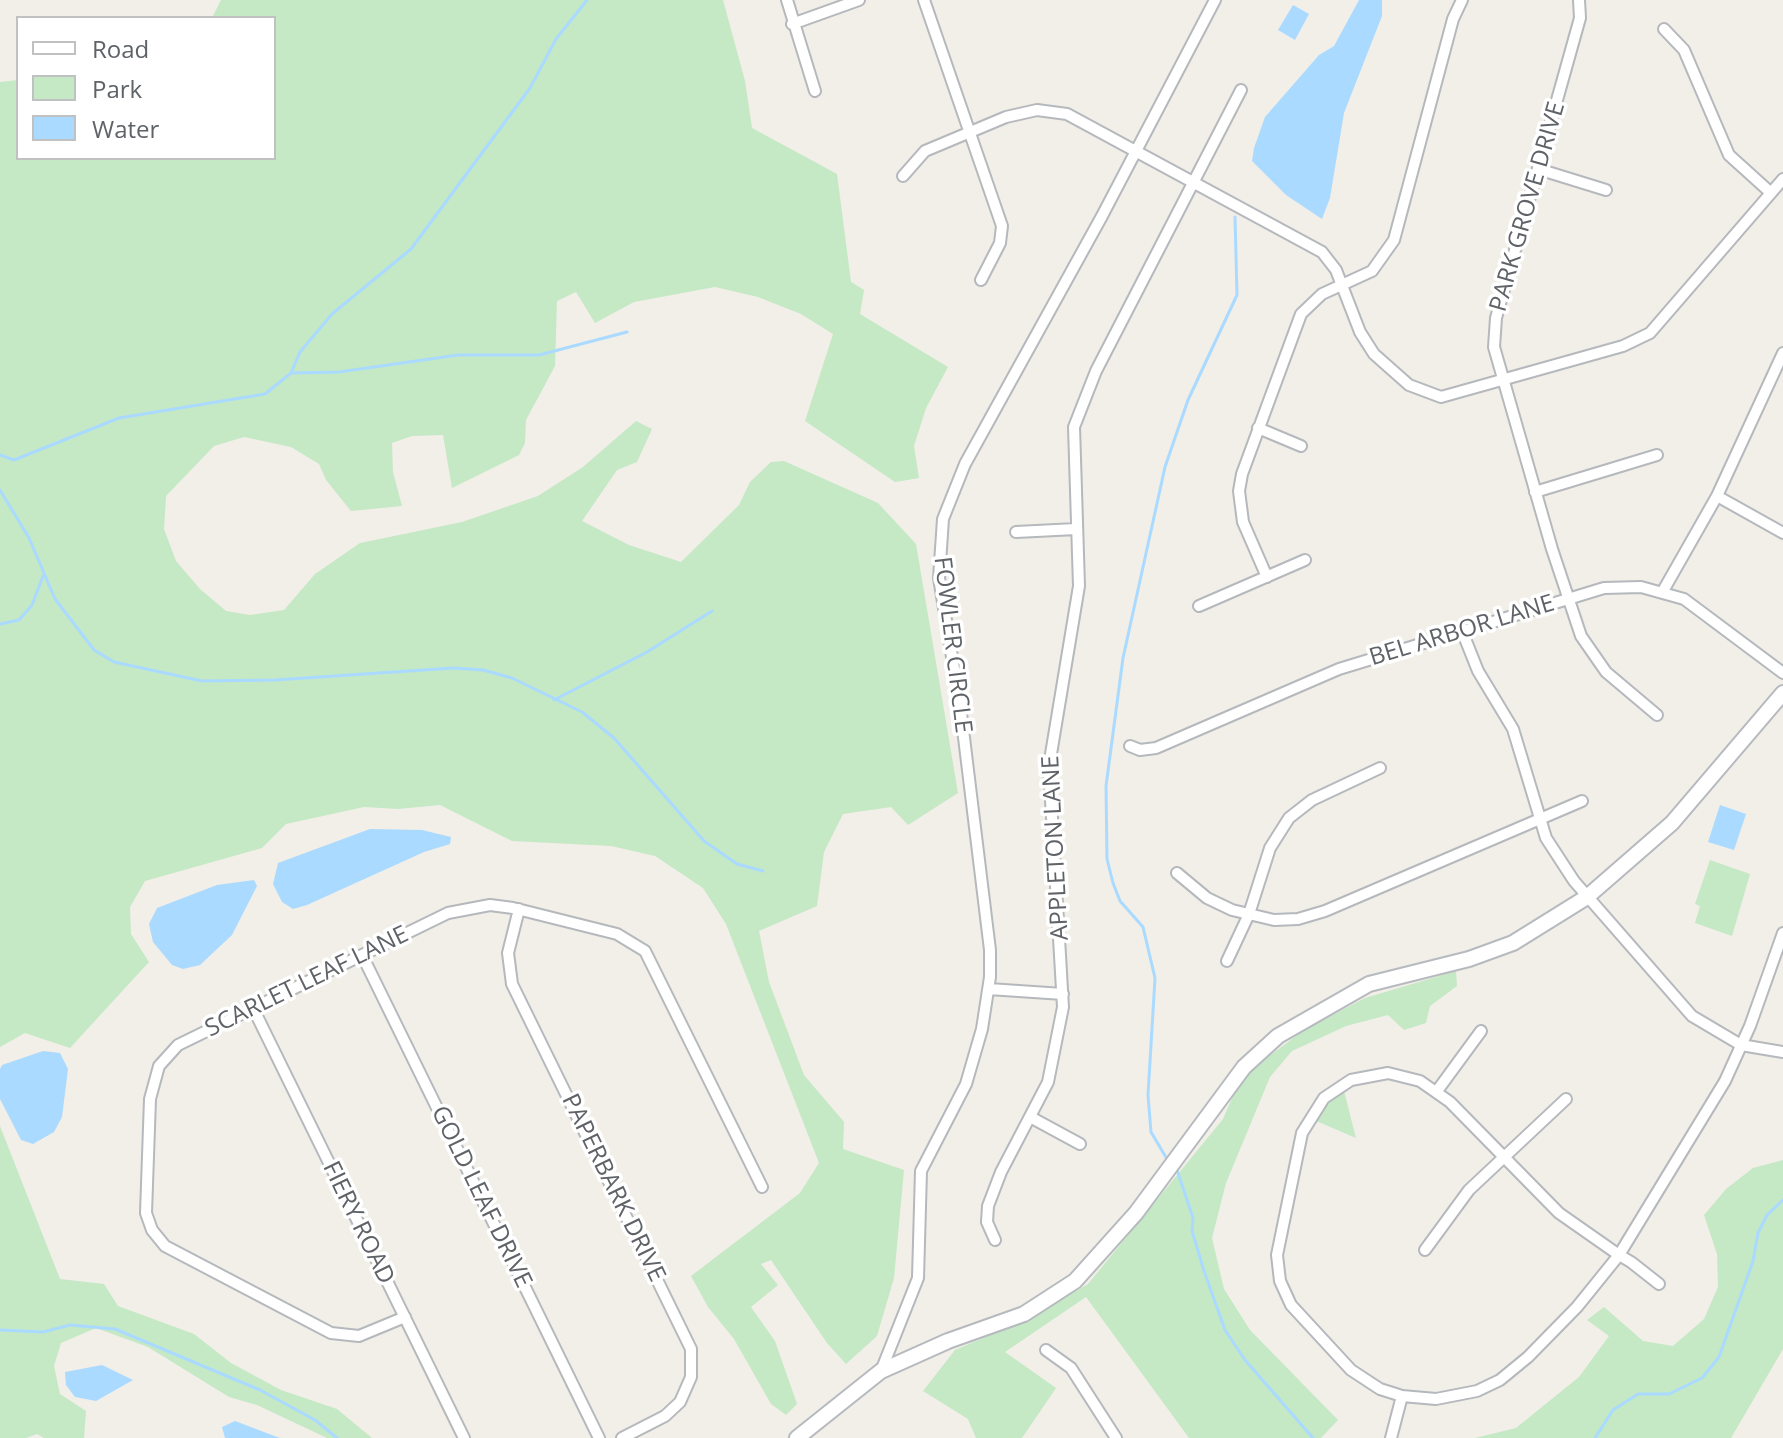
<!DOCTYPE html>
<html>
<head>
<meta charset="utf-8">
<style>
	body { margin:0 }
	#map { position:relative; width:1783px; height:1438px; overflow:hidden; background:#f1efe8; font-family:"Open Sans",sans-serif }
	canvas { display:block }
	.legend { position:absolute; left:16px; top:16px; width:260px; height:144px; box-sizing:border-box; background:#fff; border:2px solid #bfc1c3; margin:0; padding:10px 14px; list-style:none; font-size:24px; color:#5f6368 }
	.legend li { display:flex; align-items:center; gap:16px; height:40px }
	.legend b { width:40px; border:2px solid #bfc1c3 }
</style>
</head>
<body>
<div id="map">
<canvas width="1783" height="1438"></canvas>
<ul class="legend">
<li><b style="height:10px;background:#fff"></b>Road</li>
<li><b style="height:22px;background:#c5e8c5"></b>Park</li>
<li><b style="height:22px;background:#aadaff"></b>Water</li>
</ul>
</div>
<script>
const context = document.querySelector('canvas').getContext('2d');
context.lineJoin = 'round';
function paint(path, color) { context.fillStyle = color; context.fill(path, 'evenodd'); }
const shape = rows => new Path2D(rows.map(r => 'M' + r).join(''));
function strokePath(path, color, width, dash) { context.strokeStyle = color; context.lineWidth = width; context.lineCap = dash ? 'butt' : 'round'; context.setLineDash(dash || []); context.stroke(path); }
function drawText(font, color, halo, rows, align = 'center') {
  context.font = font + ' "Open Sans",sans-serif'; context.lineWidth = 7; context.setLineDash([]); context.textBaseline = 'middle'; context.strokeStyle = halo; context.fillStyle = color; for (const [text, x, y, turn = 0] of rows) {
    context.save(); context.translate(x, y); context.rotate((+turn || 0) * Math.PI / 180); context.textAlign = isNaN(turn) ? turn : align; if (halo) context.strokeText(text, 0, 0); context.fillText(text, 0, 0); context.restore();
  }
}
const green = shape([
	[221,0,723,0,745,81,752,128,837,174,851,282,864,290,860,314,948,367,926,408,914,446,919,478,895,482,805,421,833,334,801,314,758,297,715,287,634,302,595,323,576,292,557,301,555,366,526,420,525,443,519,455,452,488,443,435,412,436,392,443,393,472,402,506,351,511,326,480,319,464,291,447,244,437,214,446,166,496,164,529,176,561,200,589,226,611,250,615,284,610,315,574,360,543,462,522,538,496,583,467,636,421,652,429,637,462,617,470,582,521,629,545,681,562,739,505,750,482,771,462,784,461,878,503,916,544,958,793,908,825,891,807,843,814,824,852,817,906,759,931,769,982,804,1075,844,1122,843,1149,904,1170,894,1278,877,1336,846,1364,827,1343,771,1260,761,1264,778,1285,751,1307,775,1341,797,1404,786,1415,771,1404,734,1339,708,1307,691,1276,800,1193,819,1163,726,924,703,888,655,856,611,846,512,841,440,805,398,809,364,807,286,824,262,848,145,881,130,907,131,934,149,962,70,1048,25,1033,0,1047,0,82,18,80,18,158,274,158,274,18,212,18],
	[1710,860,1750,874,1732,936,1695,923,1700,906,1695,904],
	[1456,971,1457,986,1430,1006,1426,1023,1404,1030,1388,1015,1346,1026,1292,1051,1270,1077,1226,1183,1212,1238,1224,1289,1250,1330,1338,1420,1321,1438,1189,1438,1086,1297,1005,1352,1056,1388,1022,1438,976,1438,968,1419,923,1391,955,1350,1028,1319,1088,1284,1223,1119,1238,1084,1268,1057,1304,1030,1365,998],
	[1344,1091,1356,1138,1314,1120,1322,1106],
	[0,1126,60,1279,104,1284,118,1306,194,1334,231,1363,281,1390,337,1409,372,1438,327,1438,257,1405,229,1397,148,1347,96,1328,61,1343,54,1366,60,1394,86,1411,84,1438,44,1438,37,1434,26,1438,0,1438],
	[1783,1160,1783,1349,1731,1438,1475,1438,1516,1428,1579,1377,1609,1336,1587,1320,1604,1307,1643,1341,1673,1346,1704,1319,1718,1287,1717,1254,1704,1215,1726,1189,1753,1168]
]);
const water = shape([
	[1359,0,1382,0,1382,16,1344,113,1330,198,1322,219,1286,195,1252,161,1254,148,1265,117,1319,55,1334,46],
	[1293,5,1309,14,1295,40,1278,30],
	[1720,805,1746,814,1734,850,1708,842],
	[370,829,422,830,451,837,450,844,424,852,307,905,293,909,282,902,273,884,278,863],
	[254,880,257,886,232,935,200,965,183,969,172,965,153,942,149,924,157,908,217,885],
	[43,1051,60,1053,68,1069,62,1117,54,1132,33,1144,21,1140,0,1099,0,1069,2,1065],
	[102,1365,133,1380,96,1401,75,1397,66,1385,65,1372],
	[235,1421,277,1437,281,1438,225,1438,222,1427]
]);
const stream = shape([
	[291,373,300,352,332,314,411,249,530,88,556,39,587,0],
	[0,455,14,460,119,418,265,394,291,373,339,372,458,355,539,355,627,332],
	[0,490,29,538,55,599,94,650,114,662,202,681,275,680,453,668,483,670,512,678,582,712,614,738,704,841,737,864,763,871],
	[0,624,19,620,32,605,43,576],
	[554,700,647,652,712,611],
	[1167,1159,1151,1132,1148,1095,1155,978,1143,927,1120,901,1113,883,1107,859,1106,786,1123,658,1165,467,1188,400,1237,295,1235,217],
	[1177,1170,1193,1218,1192,1231,1204,1271,1225,1330,1245,1360,1313,1438],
	[0,1330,43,1332,70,1325,115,1329,260,1390,315,1420,337,1438],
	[1595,1438,1613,1410,1638,1394,1669,1394,1702,1378,1719,1357,1753,1261,1758,1233,1767,1215,1783,1200]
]);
const street = shape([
	[787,0,815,91],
	[924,0,1002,226,1000,243,981,280],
	[1579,0,1580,18,1496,318,1494,347,1552,549,1581,636,1606,672,1657,715],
	[792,24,859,0],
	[1664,29,1684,50,1729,155,1771,193],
	[1538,169,1606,190],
	[903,176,925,151,1006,117,1037,110,1067,114,1322,252,1336,270,1360,332,1374,354,1409,385,1441,397,1623,346,1650,333,1783,179],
	[1258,428,1301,446],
	[1535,492,1657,455],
	[1717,496,1783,533],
	[1016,532,1076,529],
	[1267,577,1243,522,1239,491,1242,474,1301,314,1322,294,1372,271,1394,240,1453,19,1462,0],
	[1663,591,1717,496,1783,353],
	[1199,606,1305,560],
	[1462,631,1478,671,1513,729,1546,838,1574,881,1692,1016,1741,1045,1783,1052],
	[1130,746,1140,750,1156,748,1339,669,1604,588,1641,587,1684,599,1783,673],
	[1177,873,1207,898,1232,910,1274,920,1298,919,1325,911,1582,801],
	[519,909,508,953,512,984,691,1349,691,1377,680,1402,665,1416,622,1438],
	[362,955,599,1438],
	[1227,961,1249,914,1270,848,1289,818,1312,800,1380,768],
	[989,989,1063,994],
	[253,1008,464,1438],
	[1437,1091,1481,1031],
	[1032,1118,1080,1144],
	[995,1240,987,1222,988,1206,1001,1172,1048,1082,1063,1007,1049,766,1079,586,1074,427,1096,371,1241,90],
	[1425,1250,1469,1190,1566,1099],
	[1659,1284,1631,1262,1619,1255,1559,1213,1450,1102,1420,1081,1388,1073,1351,1080,1324,1098,1302,1133,1277,1255,1280,1281,1291,1305,1351,1370,1380,1389,1402,1396,1436,1399,1477,1391,1500,1380,1528,1357,1577,1307,1619,1255,1725,1081,1750,1026,1783,933],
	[405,1317,359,1336,331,1333,165,1246,152,1230,146,1213,150,1099,159,1066,178,1045,448,913,490,905,513,908,617,934,645,951,762,1187],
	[1046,1350,1071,1368,1116,1438],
	[881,1371,918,1278,921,1171,966,1084,982,1029,990,977,990,950,960,705,939,578,943,519,965,464,1102,216,1215,0],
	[1391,1438,1402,1396]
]);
const secondary = shape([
	[797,1438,881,1371,948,1341,1024,1314,1075,1281,1136,1213,1244,1067,1278,1036,1369,984,1469,959,1513,943,1587,897,1672,823,1783,693]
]);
const streetNames = [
	["PARK GROVE DRIVE",1528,207,-74],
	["BEL ARBOR LANE",1462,631,-17],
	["FOWLER CIRCLE",952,645,83],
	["APPLETON LANE",1056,848,-93],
	["SCARLET LEAF LANE",307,982,-26],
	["PAPERBARK DRIVE",613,1188,64],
	["GOLD LEAF DRIVE",481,1197,64],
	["FIERY ROAD",358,1223,64]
];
paint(green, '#c5e8c5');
paint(water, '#aadaff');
strokePath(stream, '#aadaff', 3);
strokePath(street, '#b5b8bc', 14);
strokePath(secondary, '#b6babf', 18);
strokePath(street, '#fff', 10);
strokePath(secondary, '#fff', 14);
drawText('24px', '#5f6368', '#fff', streetNames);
</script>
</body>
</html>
